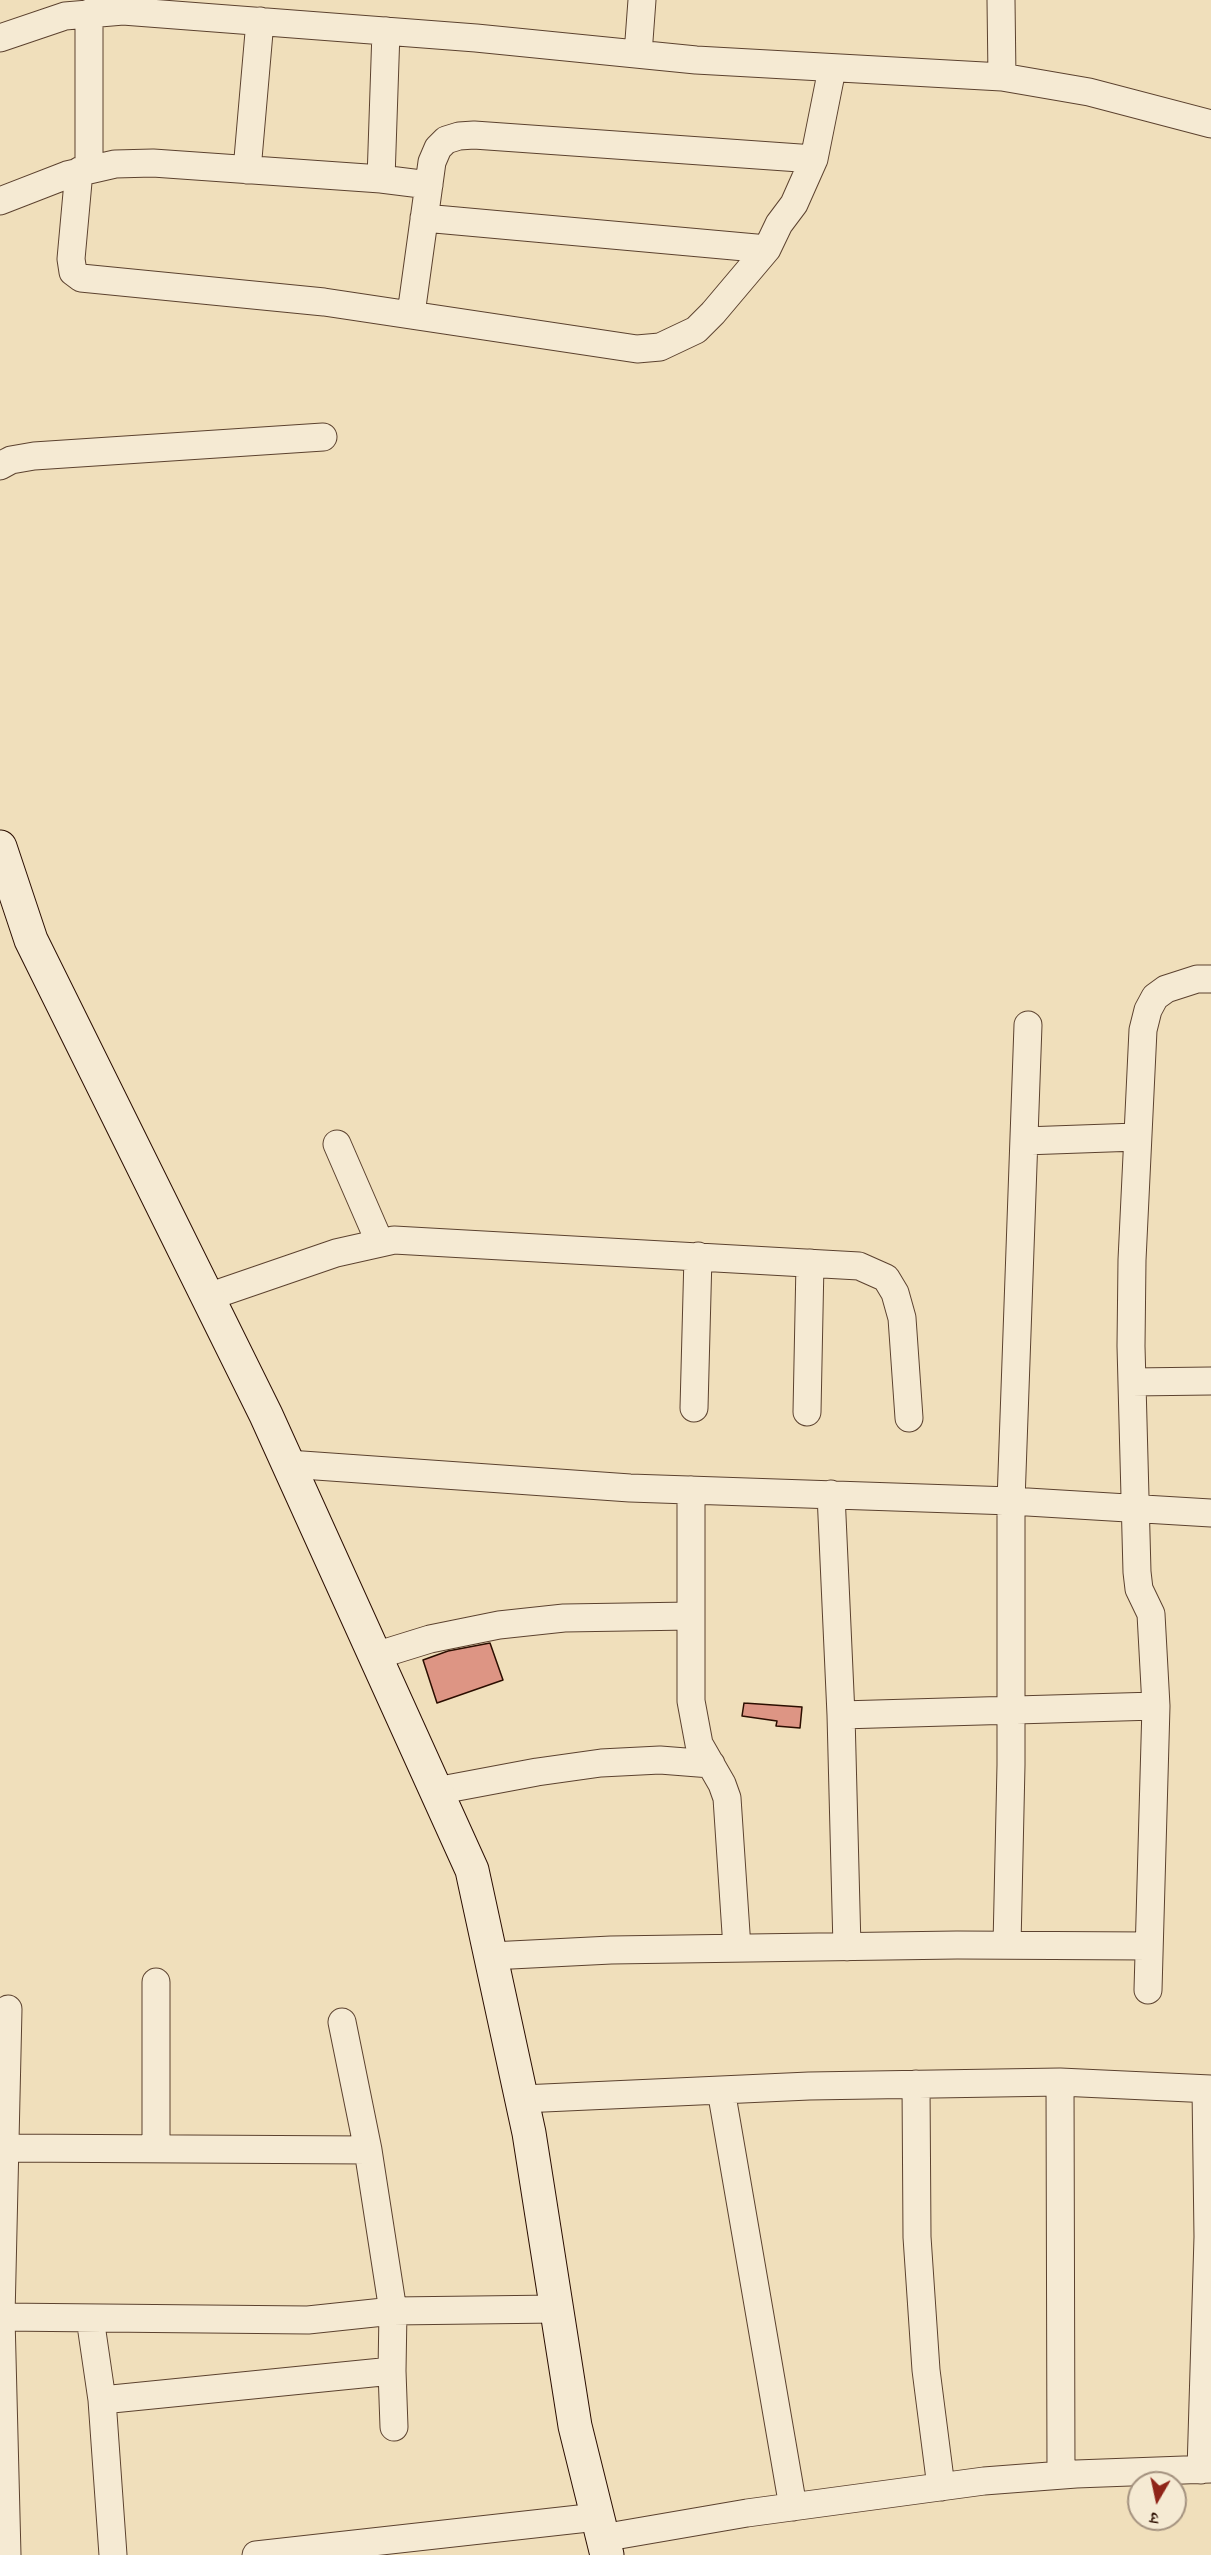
<!DOCTYPE html>
<html>
<head>
<meta charset="utf-8">
<style>
	body { margin:0 }
	#map { position:relative; width:1211px; height:2555px; overflow:hidden; background:#f0dfbb; font-family:"IM FELL English","Noto Serif Devanagari",serif }
	canvas { display:block }
	.north { position:absolute; left:1127px; top:2471px; width:60px; height:60px; box-sizing:border-box; background:#f5ead3; border:2px solid #a4927f; border-radius:50%; rotate:189deg; font-size:16px; font-weight:700; line-height:24px; text-align:center; color:#2b0e00 }
	.north::after { content:''; display:block; margin:auto; width:21px; height:27px; background:#8f2418; clip-path:polygon(50% 0,100% 100%,50% 72%,0 100%) }
</style>
</head>
<body>
<div id="map">
<canvas width="1211" height="2555"></canvas>
<div class="north">उ</div>
</div>
<script>
const context = document.querySelector('canvas').getContext('2d');
context.lineJoin = 'round';
function paint(path, color) { context.fillStyle = color; context.fill(path, 'evenodd'); }
const shape = rows => new Path2D(rows.map(r => 'M' + r).join(''));
function strokePath(path, color, width, dash) { context.strokeStyle = color; context.lineWidth = width; context.lineCap = dash ? 'butt' : 'round'; context.setLineDash(dash || []); context.stroke(path); }
const building = shape([
	[490,1643,503,1680,437,1703,423,1660,448,1651,490,1643],
	[744,1703,802,1707,800,1728,776,1726,777,1721,742,1716,744,1703]
]);
const street = shape([
	[1001,0,1002,77],
	[0,38,65,16,123,11,476,38,696,60,1002,77,1089,92,1211,124],
	[638,54,642,0],
	[89,169,89,13],
	[247,170,260,21],
	[79,171,71,259,73,272,81,278,324,302,637,349,660,347,696,330,713,313,767,249,779,224,794,204,814,159,832,69],
	[381,179,386,31],
	[0,201,67,175,115,164,153,163,381,179,429,185],
	[424,218,767,249],
	[411,314,432,162,438,148,446,140,459,136,474,135,814,159],
	[0,466,11,460,34,456,323,437],
	[1024,1141,1137,1137],
	[337,1144,380,1243],
	[208,1297,336,1253,394,1240,859,1266,886,1278,895,1293,902,1318,909,1418],
	[1132,1382,1211,1381],
	[694,1408,698,1256],
	[807,1412,810,1263],
	[288,1464,630,1488,1011,1501,1211,1513],
	[691,1490,691,1701,699,1744,722,1784,727,1798,737,1948],
	[831,1494,841,1715,847,1947],
	[375,1656,430,1639,499,1625,564,1618,691,1616],
	[841,1715,1156,1706],
	[436,1791,537,1772,601,1763,660,1760,711,1764],
	[1007,1945,1011,1765,1011,1501,1028,1025],
	[491,1956,611,1950,957,1945,1149,1946],
	[1148,1990,1156,1706,1151,1614,1139,1589,1137,1572,1131,1346,1132,1260,1143,1030,1148,1010,1155,997,1166,989,1197,979,1211,979],
	[342,2022,368,2150,393,2311,392,2371,394,2427],
	[1060,2082,1061,2475],
	[916,2084,917,2237,926,2370,941,2487],
	[721,2090,793,2507],
	[522,2099,809,2086,1060,2082,1211,2089],
	[6,2148,368,2150],
	[156,2149,156,1982],
	[0,2317,308,2320,393,2311,557,2309],
	[90,2318,102,2400,113,2555],
	[102,2400,392,2371],
	[1201,2470,1208,2237,1206,2089],
	[602,2538,747,2513,984,2481,1076,2474,1211,2469],
	[7,2555,1,2317,8,2009],
	[256,2555,597,2517]
]);
const secondary = shape([
	[0,847,31,940,266,1415,472,1870,529,2133,575,2426,607,2555]
]);
paint(building, '#dd9584');
strokePath(building, '#2b0e00', 1.5);
strokePath(street, '#5c422f', 29);
strokePath(secondary, '#2b0e00', 35);
strokePath(street, '#f5ead3', 27);
strokePath(secondary, '#f5ead3', 33);
</script>
</body>
</html>
